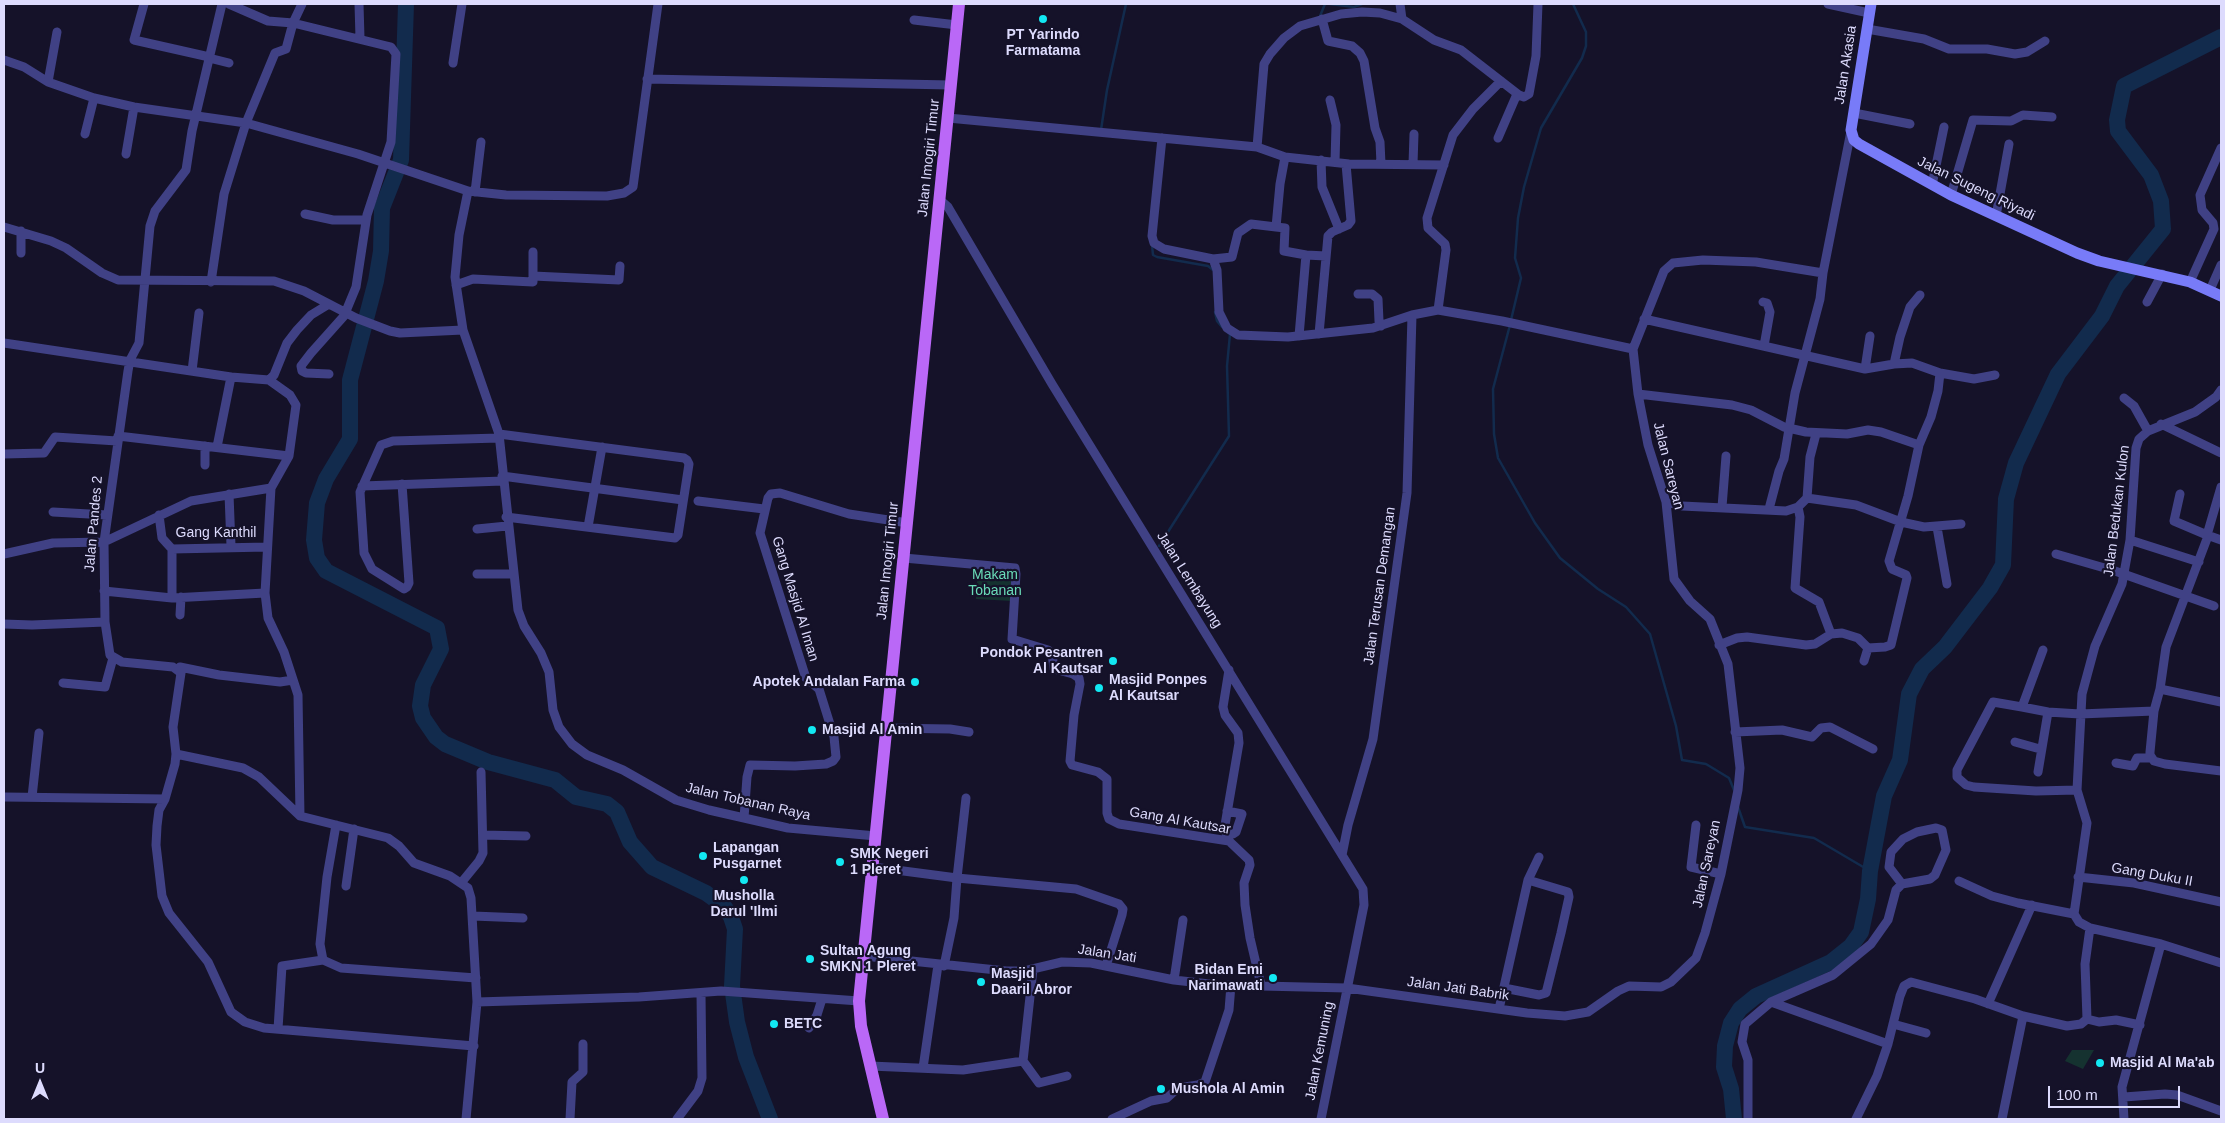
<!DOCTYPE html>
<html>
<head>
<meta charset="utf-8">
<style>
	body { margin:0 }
	#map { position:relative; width:2225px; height:1123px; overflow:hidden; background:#151229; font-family:Arial,sans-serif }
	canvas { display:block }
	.frame { position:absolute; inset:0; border:5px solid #dddbfd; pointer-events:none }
	.north { position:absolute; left:15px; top:1058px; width:50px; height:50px; -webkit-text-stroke:4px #151229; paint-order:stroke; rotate:0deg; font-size:14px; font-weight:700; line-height:20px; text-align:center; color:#dddbfd }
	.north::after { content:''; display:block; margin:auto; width:18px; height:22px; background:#dddbfd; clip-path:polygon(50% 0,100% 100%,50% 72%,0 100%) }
	.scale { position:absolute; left:2048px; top:1086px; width:132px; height:22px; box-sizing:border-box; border:2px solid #dddbfd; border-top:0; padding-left:6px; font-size:15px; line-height:18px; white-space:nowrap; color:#dddbfd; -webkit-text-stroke:4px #151229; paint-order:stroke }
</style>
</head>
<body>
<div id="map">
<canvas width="2225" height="1123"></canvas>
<div class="frame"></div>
<div class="north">U</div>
<div class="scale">100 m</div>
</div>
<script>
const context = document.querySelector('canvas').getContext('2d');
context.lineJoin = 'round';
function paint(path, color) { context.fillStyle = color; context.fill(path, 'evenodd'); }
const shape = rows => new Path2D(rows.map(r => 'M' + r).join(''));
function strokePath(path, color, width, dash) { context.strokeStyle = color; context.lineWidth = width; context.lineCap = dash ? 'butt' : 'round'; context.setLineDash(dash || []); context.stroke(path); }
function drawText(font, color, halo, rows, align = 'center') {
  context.font = font + ' Arial,sans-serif'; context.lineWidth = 4.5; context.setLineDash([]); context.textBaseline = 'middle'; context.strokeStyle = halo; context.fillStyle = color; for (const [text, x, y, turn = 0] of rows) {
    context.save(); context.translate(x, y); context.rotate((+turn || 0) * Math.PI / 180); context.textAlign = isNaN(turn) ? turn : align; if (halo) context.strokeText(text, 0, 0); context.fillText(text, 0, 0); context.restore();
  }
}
const green = shape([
	[978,566,1012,569,1012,601,976,599],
	[2072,1050,2094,1050,2083,1069,2065,1061]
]);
const stream = shape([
	[1330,4,1354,7,1362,4],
	[1320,16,1325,4],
	[1101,130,1107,90,1126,4],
	[1152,245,1153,255,1157,257,1208,266,1213,270],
	[1215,312,1217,321,1222,327],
	[1511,320,1521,278,1515,258,1518,218,1524,187,1541,128,1582,58,1586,46,1586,32,1573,4],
	[1510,325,1493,389,1494,434,1498,458,1535,523,1560,558,1598,589,1626,607,1650,634,1676,726,1682,760,1706,764,1729,778,1734,790],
	[1159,546,1229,436,1227,366,1230,334,1228,333],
	[1738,807,1745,827,1814,838,1870,871]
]);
const river = shape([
	[406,4,401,160,382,208,381,251,376,281,350,380,350,439,326,479,317,503,314,540,317,558,326,571,437,628,441,649,423,685,420,706,423,718,436,737,445,744,488,762,555,780,576,797,607,804,617,812,630,842,652,867,706,893,724,906,731,917,735,929,732,986,737,1022,746,1057,770,1119],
	[1734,1119,1731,1089,1724,1067,1725,1046,1731,1023,1740,1009,1756,996,1831,962,1851,946,1861,932,1868,899,1870,871,1884,796,1900,760,1909,694,1922,669,1945,647,1990,588,2003,565,2006,499,2016,463,2058,374,2102,316,2117,286,2163,229,2161,201,2151,175,2118,131,2117,120,2124,86,2221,37]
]);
const street = shape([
	[144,4,134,40,205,56],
	[222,4,192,131,186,170,155,211,150,226,139,343,130,360,128,371,104,542,105,622,110,655,122,662,173,667,181,673,173,727,176,754,175,764,165,799,159,810,157,826,156,845,162,896,169,913,208,962,231,1012,245,1022,264,1028,474,1046],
	[229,4,268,21,293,23,302,4],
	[359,4,360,38],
	[1400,4,1402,19],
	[1828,4,1869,13],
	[1322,19,1328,41,1352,46,1360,53,1364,61,1375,128,1380,142,1381,164],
	[914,20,957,25],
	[1867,29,1924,39,1949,49,1987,49,2015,54,2027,52,2045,41],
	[209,58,229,63],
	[4,60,24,67,48,82,94,98,134,107,246,123,358,154,468,191,506,195,607,196,624,193,633,187,658,4],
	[453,63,462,4],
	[647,79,951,85],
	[48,82,57,32],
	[1330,100,1336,125,1335,162],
	[1854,113,1910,124],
	[948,118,1257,147,1264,64,1270,54,1284,38,1300,26,1341,14,1362,12,1380,13,1402,19,1434,40,1461,50,1519,95,1524,97,1529,94,1536,56,1538,4],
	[85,134,94,98],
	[1162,138,1152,236,1154,243,1164,249,1213,259,1217,270,1219,312,1227,328,1238,335,1288,337,1373,328,1412,315,1438,310,1502,321,1633,349],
	[1498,138,1517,94],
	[126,154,134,107],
	[1285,157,1349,164,1444,165],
	[1321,160,1322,187,1339,229],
	[1413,164,1414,134],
	[1932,185,1944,127],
	[468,191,459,235,455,277,463,330,499,434,518,610,524,626,541,653,549,672,553,710,559,727,572,744,587,755,623,770,676,800,709,810,788,828,876,836],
	[475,192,481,142],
	[1951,195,1973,120,2011,121,2023,115,2052,117],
	[940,200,948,207,1052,384,1363,889,1364,905,1321,1119],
	[305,214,333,220,366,220],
	[1996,216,2009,144],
	[4,227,51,241,66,248,102,273,118,280,274,281,304,291,356,318,390,331,400,333,463,330],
	[1276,227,1285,228,1284,251,1306,255,1299,336],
	[21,231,21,253],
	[1306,255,1326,256],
	[1213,259,1232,257,1238,233,1251,224,1276,227,1280,184,1285,157,1257,147],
	[533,276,619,280,620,266],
	[211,282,224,194,246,123,275,53,286,49,293,23,391,47,396,54,391,142,367,215,356,287,344,316,311,353,301,366,302,371,306,373,329,374],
	[2190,282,2214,229,2213,223,2202,210,2200,195,2221,148],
	[456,285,473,279,533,282,533,252],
	[2210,290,2221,265],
	[1358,294,1372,294,1378,299,1379,321,1381,326],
	[1763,302,1767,303,1770,312,1764,346],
	[2147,302,2162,274],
	[1438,310,1446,250,1445,244,1428,228,1427,218,1453,135,1473,109,1501,81],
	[1644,319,1865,369,1894,364,1900,337,1910,307,1920,295],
	[1319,334,1328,236,1332,232,1348,225,1351,221,1346,164],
	[4,343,231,377,269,380,274,375,287,343,297,330,311,315,329,304],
	[1894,364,1912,363,1940,373,1938,391,1931,417,1919,445],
	[1865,369,1870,336],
	[192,371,199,313],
	[1940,373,1974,379,1995,375],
	[269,380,290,395,296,405,289,456,271,488,265,593,268,618,284,652,298,695,300,816],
	[1638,394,1732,405,1751,410,1784,427,1806,432,1847,434,1868,430,1881,432,1919,445,1908,496,1889,561,1892,569,1906,575,1907,578,1891,645,1885,647,1868,648,1858,638,1842,633,1831,634,1815,644,1806,645,1747,637,1737,638,1719,645],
	[2124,398,2134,406,2148,431],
	[2161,424,2221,453],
	[499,434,684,458,687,460,689,464,678,535,675,538,506,517],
	[118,436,289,456],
	[217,447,231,377],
	[4,454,44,453,55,437,117,441],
	[205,465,205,446],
	[502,476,683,500],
	[402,484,409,583,407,587,404,589,372,569,364,553,360,492,381,445,393,441,499,438],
	[362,486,503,481],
	[2221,487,2207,535,2221,540],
	[229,494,231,546],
	[2180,494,2174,521,2207,535],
	[1807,498,1810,457,1816,434],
	[698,501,764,509],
	[1666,502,1682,506,1786,511,1798,507,1807,498,1856,505,1901,522,1924,527,1961,524],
	[1722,507,1726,456],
	[1798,507,1800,517,1795,588,1819,602,1831,634],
	[1769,509,1779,471,1784,459,1795,393,1820,299,1823,273],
	[53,512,107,515],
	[159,515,162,538,172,549,267,547],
	[588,527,602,447],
	[1937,527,1947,584],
	[477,529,507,526],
	[2130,540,2199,562],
	[172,549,172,598],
	[4,554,53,543,104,542,191,501,271,488],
	[2056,554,2115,571,2214,606],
	[904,558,1015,568,1016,574,1012,639,1048,650,1052,654,1054,669,1073,674,1079,678,1080,684,1074,715,1070,761,1072,765,1098,772,1107,779,1107,813,1109,819,1119,824,1229,841,1249,860,1250,865,1244,883,1245,905,1250,938,1261,985],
	[477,574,514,574],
	[104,591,172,598,265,593],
	[180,615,181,597],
	[4,624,32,625,105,622],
	[2043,650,2022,707,2048,712,2080,714,2154,711],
	[1864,661,1868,648],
	[179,670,180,667,219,675,280,682,293,680],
	[63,683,105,687,113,658],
	[2160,689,2166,647,2208,536],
	[2221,702,2160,689,2154,711,2150,752,2150,755,2154,761,2165,764,2221,771],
	[2022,707,1993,702,1957,770,1957,777,1966,785,1974,787,2036,791,2077,790],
	[886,728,950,729,969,732],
	[1735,732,1782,730,1812,737,1821,728,1830,727,1873,749],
	[2015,742,2040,749],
	[176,754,243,768,259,777,300,816,388,838,399,846,414,863,450,876,468,888,471,898,477,1002,466,1119],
	[2116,763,2133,766,2137,758,2152,758],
	[2038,772,2048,712],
	[4,797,165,799],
	[32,797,39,733],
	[966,798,957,878,1076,889,1119,904,1123,909,1122,915,1106,966],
	[1227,811,1242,814,1236,832,1233,834,1226,833,1224,829,1225,825,1239,743,1238,733,1225,715,1223,707,1229,670],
	[744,818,747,777,750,765,795,766,826,764,833,761,836,757,834,737,819,689,806,678,804,672,760,533,768,498,771,494,780,493,849,514,908,523],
	[336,825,327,877,320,944,323,960,341,968,476,978],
	[1696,825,1691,867,1721,874],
	[1936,828,1942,830,1946,850,1935,875,1930,879,1902,884,1889,867,1891,852,1903,839,1917,832,1936,828],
	[483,835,526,836],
	[1342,855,1348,825,1373,739,1407,493,1412,315],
	[873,867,957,878,954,918,944,966],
	[2078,877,2134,883,2221,902],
	[1959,881,1992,896,2018,903,2074,914,2079,922,2090,928,2161,944,2221,963],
	[461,883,479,861,483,853,481,772],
	[346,886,354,829],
	[2074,914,2087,823,2077,790,2082,694,2095,646,2122,584,2130,540,2136,448,2139,439,2148,431,2195,412,2216,397,2221,390],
	[473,916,523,918],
	[864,956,1006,971,1024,971,1062,962,1091,963,1174,980,1218,985,1347,988,1527,1013,1565,1016,1588,1012,1618,991,1629,986,1661,987,1671,982,1696,958,1705,933,1721,874,1738,790,1740,768,1728,664,1710,619,1690,601,1674,579,1666,502,1648,445,1638,394,1633,349,1664,271,1673,263,1703,260,1756,262,1823,273,1851,131],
	[1033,969,1023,1061,1039,1083,1067,1076],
	[1174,980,1183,920],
	[1504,988,1539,995,1546,993,1561,933,1569,897,1568,892,1528,880],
	[477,1002,639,997,721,991,859,1001],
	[1771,1002,1888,1044],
	[1988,1004,2032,905],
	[1499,1009,1528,880,1539,857],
	[2087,1019,2085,964,2090,928],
	[1893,1024,1926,1033],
	[809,1028,817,1015,822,999],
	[278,1029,282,966,323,960],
	[870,1066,963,1070,1023,1061],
	[923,1068,938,965],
	[2124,1097,2165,1094,2177,1095,2221,1111],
	[570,1119,572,1082,583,1072,583,1044],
	[677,1119,698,1091,702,1078,701,993],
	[1112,1119,1151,1101,1167,1098,1178,1088,1198,1085,1205,1082,1229,1010,1231,985],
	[1748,1119,1748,1060,1742,1042,1745,1024,1771,1002,1833,975,1871,944,1888,920,1896,890,1902,884],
	[1856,1119,1877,1076,1888,1044,1900,996,1904,986,1911,982,1975,999,2023,1016,2067,1026,2081,1024,2087,1019,2099,1022,2116,1020,2140,1025],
	[2002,1119,2023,1016],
	[2124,1119,2122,1087,2161,944]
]);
const secondary = shape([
	[1871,4,1851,130,1854,140,1859,144,1951,195,2077,253,2099,261,2190,282,2221,296]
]);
const primary = shape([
	[883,1119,861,1026,859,1001,959,4]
]);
const markers = [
	[1043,19,5,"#12e8f2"],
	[1113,661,5,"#12e8f2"],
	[915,682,5,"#12e8f2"],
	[1099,688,5,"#12e8f2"],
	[812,730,5,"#12e8f2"],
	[703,856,5,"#12e8f2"],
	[840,862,5,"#12e8f2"],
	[744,880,5,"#12e8f2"],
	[810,959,5,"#12e8f2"],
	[1273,978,5,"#12e8f2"],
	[981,982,5,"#12e8f2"],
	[774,1024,5,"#12e8f2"],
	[2100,1063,5,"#12e8f2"],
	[1161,1089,5,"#12e8f2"]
];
const poiNames = [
	["PT Yarindo",1043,35,"center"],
	["Farmatama",1043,51,"center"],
	["Pondok Pesantren",1103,653,"right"],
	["Al Kautsar",1103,669,"right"],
	["Masjid Ponpes",1109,680],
	["Al Kautsar",1109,696],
	["Apotek Andalan Farma",905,682,"right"],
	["Masjid Al Amin",822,730],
	["Lapangan",713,848],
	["Pusgarnet",713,864],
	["SMK Negeri",850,854],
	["1 Pleret",850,870],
	["Musholla",744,896,"center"],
	["Darul 'Ilmi",744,912,"center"],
	["Sultan Agung",820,951],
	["SMKN 1 Pleret",820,967],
	["Bidan Emi",1263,970,"right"],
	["Narimawati",1263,986,"right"],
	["Masjid",991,974],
	["Daaril Abror",991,990],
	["BETC",784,1024],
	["Masjid Al Ma'ab",2110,1063],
	["Mushola Al Amin",1171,1089]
];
const streetNames = [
	["Jalan Akasia",1846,65,-81],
	["Jalan Imogiri Timur",929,158,-84],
	["Jalan Sugeng Riyadi",1976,189,26],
	["Jalan Sareyan",1668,466,76],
	["Jalan Bedukan Kulon",2117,511,-83],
	["Jalan Pandes 2",94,524,-85],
	["Gang Kanthil",216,533],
	["Jalan Imogiri Timur",888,561,-84],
	["Jalan Lembayung",1189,580,58],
	["Jalan Terusan Demangan",1380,586,-82],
	["Gang Masjid Al Iman",795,599,73],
	["Jalan Tobanan Raya",748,802,13],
	["Gang Al Kautsar",1180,821,10],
	["Jalan Sareyan",1707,864,-78],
	["Gang Duku II",2152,875,10],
	["Jalan Jati",1107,954,9],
	["Jalan Jati Babrik",1458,989,8],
	["Jalan Kemuning",1320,1051,-79]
];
const parkNames = [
	["Makam",995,575],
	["Tobanan",995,591]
];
paint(green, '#153230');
strokePath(stream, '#122b4d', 2.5);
strokePath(river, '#122b4d', 16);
strokePath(street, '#404185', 9);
strokePath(secondary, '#787bf8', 11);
strokePath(primary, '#ba68f7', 12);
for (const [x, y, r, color] of markers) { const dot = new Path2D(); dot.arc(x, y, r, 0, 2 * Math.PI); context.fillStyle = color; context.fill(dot); strokePath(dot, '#151229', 2); }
drawText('bold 14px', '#dddbfd', '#151229', poiNames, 'left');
drawText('14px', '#dddbfd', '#151229', streetNames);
drawText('14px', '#6adbb8', '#151229', parkNames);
</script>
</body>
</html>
